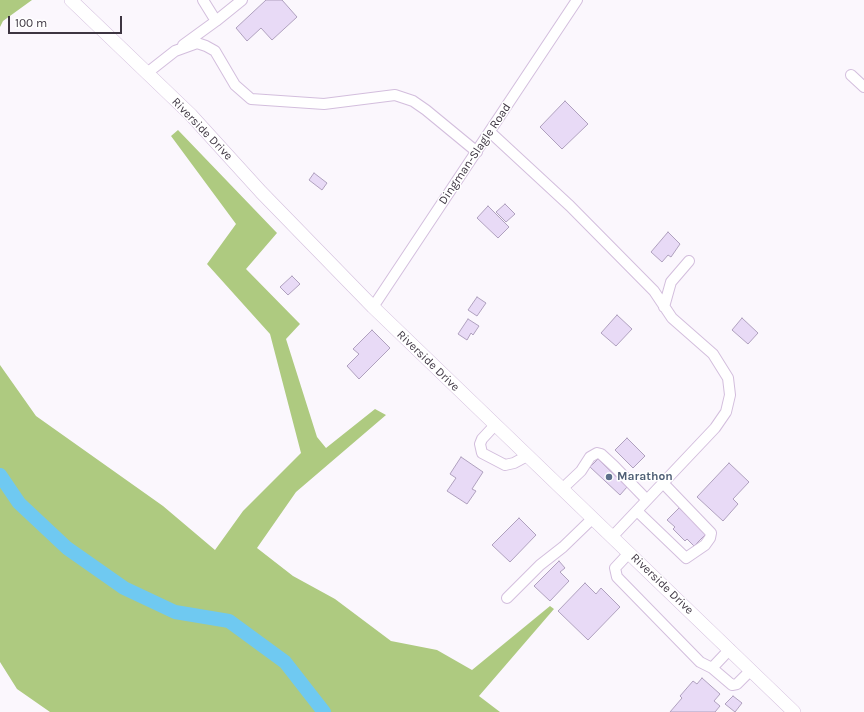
<!DOCTYPE html>
<html>
<head>
<meta charset="utf-8">
<style>
	body { margin:0 }
	#map { position:relative; width:864px; height:712px; overflow:hidden; background:#fbf7fd; font-family:Karla,sans-serif }
	canvas { display:block }
	.scale { position:absolute; left:8px; top:16px; width:114px; height:18px; box-sizing:border-box; border:2px solid #3d3541; border-top:0; padding-left:5px; font-size:12px; line-height:14px; white-space:nowrap; color:#3d3541; -webkit-text-stroke:3px #fff; paint-order:stroke }
</style>
</head>
<body>
<div id="map">
<canvas width="864" height="712"></canvas>
<div class="scale">100 m</div>
</div>
<script>
const context = document.querySelector('canvas').getContext('2d');
context.lineJoin = 'round';
function paint(path, color) { context.fillStyle = color; context.fill(path, 'evenodd'); }
const shape = rows => new Path2D(rows.map(r => 'M' + r).join(''));
function strokePath(path, color, width, dash) { context.strokeStyle = color; context.lineWidth = width; context.lineCap = dash ? 'butt' : 'round'; context.setLineDash(dash || []); context.stroke(path); }
function drawText(font, color, halo, rows, align = 'center') {
  context.font = font + ' Karla,sans-serif'; context.lineWidth = 3; context.setLineDash([]); context.textBaseline = 'middle'; context.strokeStyle = halo; context.fillStyle = color; for (const [text, x, y, turn = 0] of rows) {
    context.save(); context.translate(x, y); context.rotate((+turn || 0) * Math.PI / 180); context.textAlign = isNaN(turn) ? turn : align; if (halo) context.strokeText(text, 0, 0); context.fillText(text, 0, 0); context.restore();
  }
}
const forest = shape([
	[0,0,32,0,3,21,0,27],
	[178,130,277,233,246,269,300,324,286,339,317,437,326,448,375,409,386,415,296,492,257,548,293,576,335,599,391,641,437,650,472,670,550,606,554,609,479,696,500,712,50,712,17,689,0,662,0,365,36,416,163,506,215,550,243,511,301,453,270,334,207,264,236,224,171,136]
]);
const river = shape([
	[0,475,19,503,67,548,124,588,175,612,229,621,285,662,324,712]
]);
const building = shape([
	[266,0,282,0,297,17,272,40,261,28,247,41,236,28,266,0],
	[565,101,588,124,562,149,540,127,565,101],
	[314,173,327,183,322,190,309,180,314,173],
	[505,204,515,214,506,222,496,212,505,204],
	[488,206,509,227,498,238,477,218,488,206],
	[668,232,680,244,671,257,668,255,662,262,651,252,668,232],
	[292,276,300,284,288,295,280,287,292,276],
	[477,297,486,303,477,316,468,310,477,297],
	[617,315,632,329,616,346,601,333,617,315],
	[742,318,758,333,748,344,732,330,742,318],
	[468,319,479,326,473,335,471,333,467,340,458,334,468,319],
	[372,330,390,348,359,379,347,366,359,354,353,349,372,330],
	[627,438,645,456,633,468,615,450,627,438],
	[461,457,483,472,472,489,476,491,467,504,447,491,456,478,450,474,461,457],
	[598,459,627,487,620,495,590,467,598,459],
	[729,463,749,482,733,499,738,504,723,521,697,497,729,463],
	[679,508,706,534,694,546,687,539,685,541,673,529,675,527,667,520,679,508],
	[519,518,536,535,510,562,492,545,519,518],
	[559,561,565,568,560,572,569,581,550,601,534,586,559,561],
	[585,583,596,594,601,588,620,607,588,640,558,611,585,583],
	[702,678,720,694,714,701,720,706,715,712,670,712,682,698,680,696,693,681,697,684,702,678],
	[733,696,742,703,735,712,725,704,733,696]
]);
const minor = shape([
	[216,21,242,0],
	[183,45,216,21,203,0],
	[147,73,175,51,197,43,206,46,215,51,235,85,251,99,324,104,395,95,413,101,426,110,477,152],
	[851,75,864,87],
	[490,132,570,206,654,291,672,318,713,354,728,378,730,395,726,412,715,428,612,537],
	[373,307,577,0],
	[664,307,671,282,689,261],
	[495,425,482,439,480,444,482,453,505,465,514,463,527,456],
	[562,489,581,471,590,457,597,453,601,454,614,466,647,500],
	[637,511,686,558,705,545,710,538,711,533,663,483],
	[629,553,615,568,617,577,700,662,712,668,732,685,737,684,751,670],
	[507,598,540,565,563,547,593,518],
	[712,668,730,649]
]);
const major = shape([
	[71,0,191,115,261,192,373,307,794,712]
]);
const markers = [
	[609,477,4,"#5c6f8a"]
];
const streetNames = [
	["Riverside Drive",202,129,46],
	["Dingman-Slagle Road",475,154,-56],
	["Riverside Drive",428,361,44],
	["Riverside Drive",662,584,44]
];
const serviceNames = [
	["Marathon",617,477]
];
paint(forest, '#aeca80');
strokePath(river, '#6fc9f1', 14);
paint(building, '#e8daf6');
strokePath(building, '#afa0be', 1);
strokePath(minor, '#d3bedd', 12);
strokePath(major, '#d3bedd', 14);
strokePath(minor, '#fff', 10);
strokePath(major, '#fff', 13);
for (const [x, y, r, color] of markers) { const dot = new Path2D(); dot.arc(x, y, r, 0, 2 * Math.PI); context.fillStyle = color; context.fill(dot); strokePath(dot, '#fff', 1.5); }
drawText('12px', '#3d3541', '#fff', streetNames);
drawText('bold 12px', '#4e5e75', '#fff', serviceNames, 'left');
</script>
</body>
</html>
